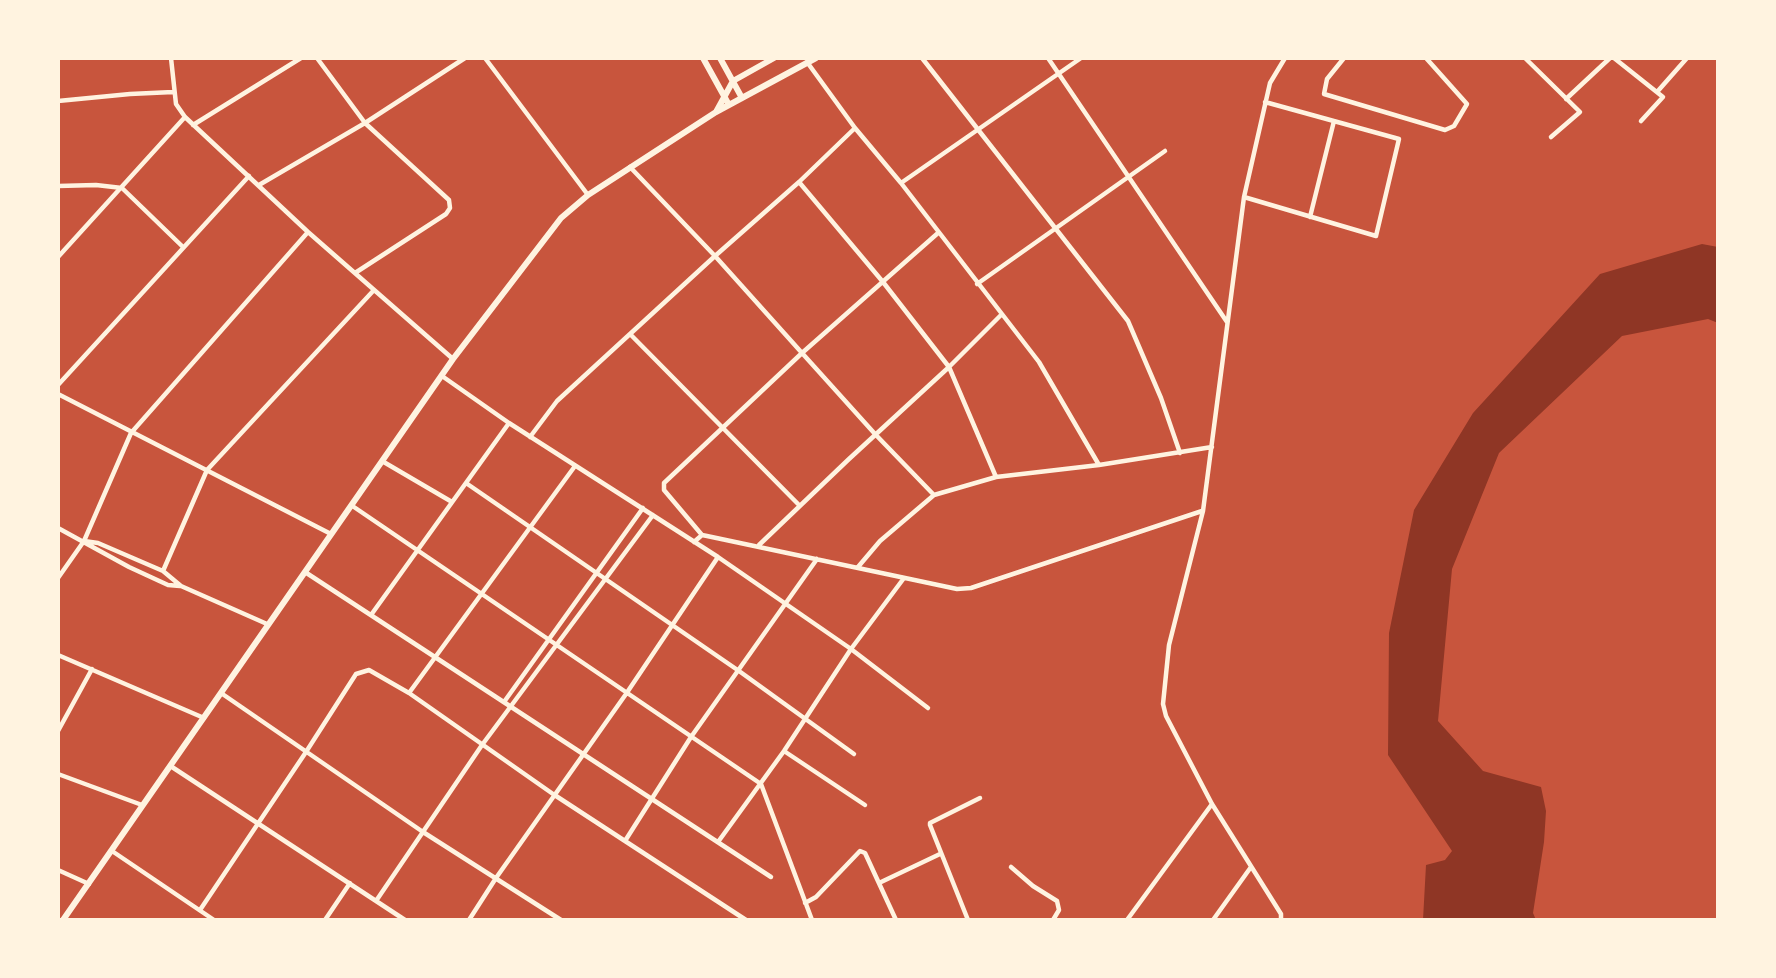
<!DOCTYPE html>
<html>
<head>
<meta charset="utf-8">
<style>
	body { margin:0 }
	#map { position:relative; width:1776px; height:978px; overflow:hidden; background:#c8553d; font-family:Manrope,sans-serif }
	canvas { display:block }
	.frame { position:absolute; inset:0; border:60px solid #fff3e0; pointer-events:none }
</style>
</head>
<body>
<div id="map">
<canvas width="1776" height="978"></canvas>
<div class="frame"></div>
</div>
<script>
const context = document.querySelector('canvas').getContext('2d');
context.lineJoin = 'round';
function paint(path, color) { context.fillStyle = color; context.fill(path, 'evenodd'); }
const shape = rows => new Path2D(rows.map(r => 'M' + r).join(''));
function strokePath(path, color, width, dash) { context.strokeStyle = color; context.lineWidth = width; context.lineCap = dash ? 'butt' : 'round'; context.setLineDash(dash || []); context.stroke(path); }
const water = shape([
	[1702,244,1718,247,1718,323,1708,319,1622,336,1499,453,1452,569,1438,721,1483,771,1541,787,1546,811,1544,842,1533,913,1536,920,1423,920,1426,865,1445,860,1452,851,1388,755,1389,633,1414,510,1473,413,1600,274]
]);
const minor = shape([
	[171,58,176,104,185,117,308,232,453,359],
	[317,58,365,123,449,200,450,208,446,214,355,273],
	[485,58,588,195],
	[922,58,1128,321,1161,398,1180,453],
	[1048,58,1227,322],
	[1344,58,1327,79,1324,94,1445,130,1454,126,1467,104,1426,58],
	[1525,58,1580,112,1551,137],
	[1614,58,1663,97,1641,121],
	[807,62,855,128,901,183,1039,362,1099,465],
	[1657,92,1687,58],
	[1566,99,1610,58],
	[58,101,130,94,173,92],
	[193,125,301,58],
	[630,167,715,256,799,182,855,128],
	[799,182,883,282,949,367,996,477],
	[901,183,1081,58],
	[259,185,365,123,465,58],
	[58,186,96,185,122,188,183,247],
	[1244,197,1376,236,1399,139,1265,102],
	[1310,217,1334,121],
	[58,257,185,117],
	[977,284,1165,151],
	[630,334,800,506],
	[442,376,509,423,718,557,851,649,928,708],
	[58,385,249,176],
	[58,394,331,534],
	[530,437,557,401,715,256,802,353,938,233],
	[382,461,452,502],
	[466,483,739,671,854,754],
	[351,505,761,784,812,920],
	[58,528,129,567,168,585,180,586],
	[702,535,664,490,664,483,802,353,875,434,934,495],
	[84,541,98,543,163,571,181,586,267,624],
	[694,542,702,535,707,536,957,589,971,588,1202,511],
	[759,545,849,459,949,367,1001,315],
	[858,567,880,541,934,495,996,477,1099,465,1212,447],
	[163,571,207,470,374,290],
	[305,572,771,877],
	[58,578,84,541,131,433,308,232],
	[371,615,509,423],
	[58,655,204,718],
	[221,693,423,832,561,920],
	[409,693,575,466],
	[504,702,643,508],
	[58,731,92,669],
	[784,751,865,805],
	[172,767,405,920],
	[58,774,142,805],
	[625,841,691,737,817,559],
	[718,842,784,751,851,649,904,578],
	[112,851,214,920],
	[1011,867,1033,886,1057,901,1059,910,1053,920],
	[58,870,89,884],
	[879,883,940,854],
	[376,901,482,745,653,515],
	[805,903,816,897,860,851,865,853,896,920],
	[200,910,306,752,356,674,369,670,409,693,553,794,746,920],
	[325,920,350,883],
	[469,920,496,878,626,694,718,557],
	[968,920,930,825,930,823,980,798],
	[1127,920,1212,804],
	[1213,920,1251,867],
	[1281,920,1281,914,1212,804,1166,716,1163,704,1169,645,1203,511,1244,197,1270,83,1285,58]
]);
const secondary = shape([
	[703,58,729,105],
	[720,58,742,98],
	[716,112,733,81,774,58],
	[63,920,453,359,561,218,588,195,716,112,816,58]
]);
paint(water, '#8f3625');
strokePath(minor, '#fff3e0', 4.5);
strokePath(secondary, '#fff3e0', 6);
</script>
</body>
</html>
